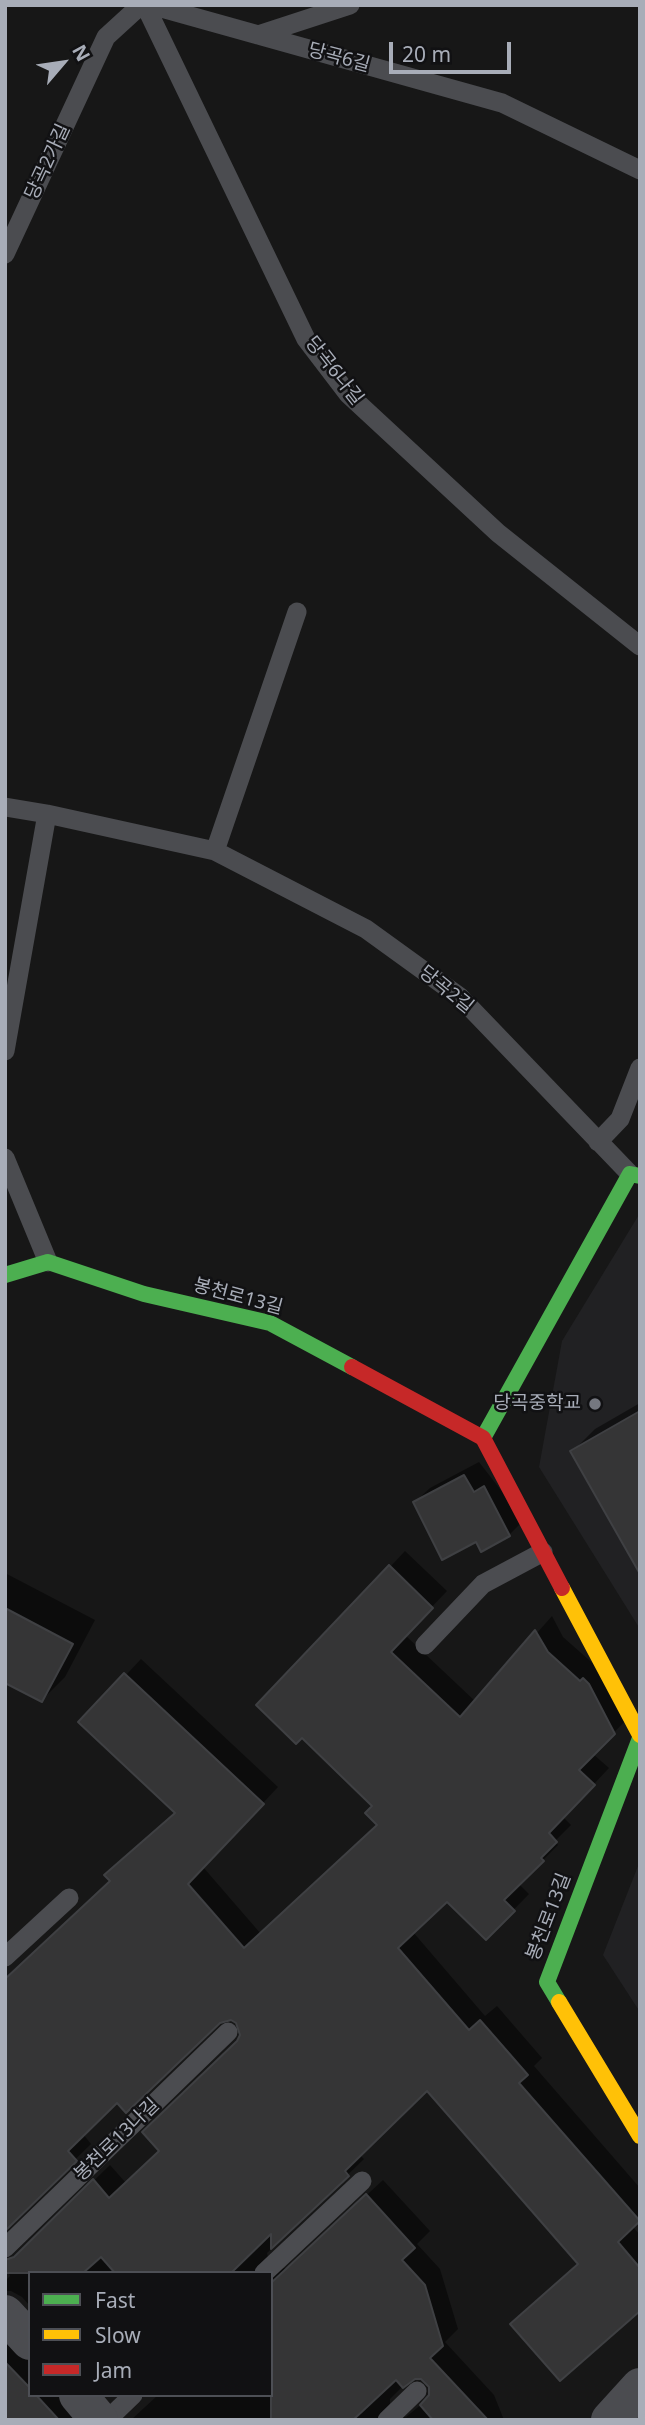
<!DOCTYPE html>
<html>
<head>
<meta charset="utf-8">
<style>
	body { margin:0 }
	#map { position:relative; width:645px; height:2425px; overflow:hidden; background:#171717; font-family:"Noto Sans",sans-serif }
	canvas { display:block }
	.frame { position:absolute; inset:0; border:7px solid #a8adb8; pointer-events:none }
	.legend { position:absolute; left:28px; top:2271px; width:245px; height:126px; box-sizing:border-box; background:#111113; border:2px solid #4d4f55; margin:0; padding:9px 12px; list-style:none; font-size:21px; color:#a8adb8 }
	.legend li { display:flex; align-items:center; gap:14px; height:35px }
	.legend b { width:35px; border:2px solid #4d4f55 }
	.north { position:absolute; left:28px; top:28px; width:70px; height:70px; -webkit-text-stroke:5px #111113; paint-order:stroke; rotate:61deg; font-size:19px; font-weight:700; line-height:28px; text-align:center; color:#a8adb8 }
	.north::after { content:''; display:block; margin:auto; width:24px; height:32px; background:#a8adb8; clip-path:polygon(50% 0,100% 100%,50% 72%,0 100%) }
	.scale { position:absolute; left:389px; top:42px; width:122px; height:32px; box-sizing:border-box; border:4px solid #a8adb8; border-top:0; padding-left:9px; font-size:21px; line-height:24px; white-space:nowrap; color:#a8adb8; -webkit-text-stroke:5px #111113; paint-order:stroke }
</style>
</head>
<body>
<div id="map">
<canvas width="645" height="2425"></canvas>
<div class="frame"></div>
<ul class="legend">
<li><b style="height:9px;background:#4caf50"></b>Fast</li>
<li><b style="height:9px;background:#ffc107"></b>Slow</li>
<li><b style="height:9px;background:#c62828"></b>Jam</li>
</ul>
<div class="north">N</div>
<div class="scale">20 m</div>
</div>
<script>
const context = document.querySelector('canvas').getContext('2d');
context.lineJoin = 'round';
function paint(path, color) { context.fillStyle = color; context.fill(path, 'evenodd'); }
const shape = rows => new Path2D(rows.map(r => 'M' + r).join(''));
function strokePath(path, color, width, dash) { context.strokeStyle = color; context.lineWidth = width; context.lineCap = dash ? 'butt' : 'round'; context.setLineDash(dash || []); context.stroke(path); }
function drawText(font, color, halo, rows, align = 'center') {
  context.font = font + ' "Noto Sans","Noto Sans KR",sans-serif'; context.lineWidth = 5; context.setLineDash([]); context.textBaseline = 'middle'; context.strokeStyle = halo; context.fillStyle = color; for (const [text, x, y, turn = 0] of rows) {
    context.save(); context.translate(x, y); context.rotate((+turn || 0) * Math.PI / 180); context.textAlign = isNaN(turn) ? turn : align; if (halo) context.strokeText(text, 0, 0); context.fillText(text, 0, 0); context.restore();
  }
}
const built = shape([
	[640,1213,640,1629,539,1467,562,1341],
	[640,1861,640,2012,603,1955]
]);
const shadow = shape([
	[640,1403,640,1570,572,1452,595,1429],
	[479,1462,524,1520,509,1535,476,1540,415,1502,430,1488],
	[405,1551,447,1591,405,1635,476,1702,552,1616,563,1637,597,1667,629,1717,593,1754,609,1768,563,1817,571,1825,555,1841,558,1845,519,1884,529,1894,486,1938,447,1899,413,1932,485,2016,497,2006,542,2058,534,2066,640,2188,640,2221,633,2227,640,2235,640,2308,580,2263,428,2089,359,2154,364,2159,267,2253,270,2265,277,2270,289,2267,383,2180,430,2231,417,2244,440,2269,458,2329,445,2342,494,2395,504,2420,131,2420,158,2395,271,2395,271,2273,30,2273,30,2306,22,2297,11,2291,5,2291,5,2281,10,2276,5,2267,110,2165,126,2183,160,2151,238,2041,242,2030,237,2022,226,2018,118,2100,83,2134,91,2144,5,2228,112,1881,122,1860,176,1812,126,1675,141,1659,278,1787,203,1867,261,1934,379,1825,374,1806,390,1567],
	[420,2377,431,2389,428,2399,406,2417,394,2414,390,2406,390,2399,409,2380],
	[5,1573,95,1620,65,1677,42,1700,5,1681],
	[5,2314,29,2341,30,2395,66,2395,89,2420,5,2420]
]);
const building = shape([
	[640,1411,640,1574,570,1451,640,1411],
	[464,1475,474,1492,484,1486,510,1536,481,1552,476,1542,442,1560,413,1502,464,1475],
	[389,1565,433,1608,391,1652,460,1717,535,1630,548,1652,580,1681,583,1678,589,1684,615,1734,579,1770,595,1785,549,1833,557,1842,541,1858,544,1861,504,1900,515,1911,486,1940,447,1902,398,1948,469,2030,480,2020,528,2075,519,2083,640,2221,618,2242,640,2268,640,2311,560,2381,510,2324,578,2264,427,2091,345,2171,349,2176,271,2249,271,2234,231,2273,115,2273,101,2257,83,2273,5,2273,5,2260,14,2257,93,2179,109,2198,159,2151,142,2132,237,2041,240,2035,236,2023,231,2020,220,2023,126,2113,117,2103,68,2151,77,2161,5,2231,5,1979,110,1881,104,1875,175,1813,78,1722,124,1673,264,1804,188,1884,244,1948,377,1825,365,1813,372,1806,302,1738,296,1744,256,1705,389,1565],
	[5,1608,73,1644,42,1702,5,1683,5,1608],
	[366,2194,415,2248,402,2260,425,2285,443,2346,430,2358,488,2420,433,2420,420,2405,429,2395,429,2387,421,2379,415,2379,403,2388,396,2380,353,2420,271,2420,271,2283,366,2194],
	[5,2362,30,2388,30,2395,36,2395,59,2420,5,2420,5,2362]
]);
const lane = shape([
	[145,5,306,339,348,394,498,533,640,646],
	[151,5,502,103,640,170],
	[258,35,350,5],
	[5,254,106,37,141,5],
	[5,807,47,814,215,851,366,929,460,997,630,1174],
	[215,851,297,612],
	[5,1051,47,814],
	[598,1142,620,1119,640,1068],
	[5,1158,48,1262],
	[425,1645,483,1584,543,1552],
	[5,1957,69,1898],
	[5,2248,228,2032],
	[264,2273,362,2181],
	[107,2420,133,2395],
	[387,2420,417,2391]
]);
const street = shape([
	[5,2314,30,2341],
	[78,2395,99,2420],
	[610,2420,640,2387]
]);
const fast = shape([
	[5,1275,48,1262,144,1294,270,1323,352,1367],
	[483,1438,630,1174,640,1176],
	[559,2002,547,1982,640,1738]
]);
const slow = shape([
	[562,1588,640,1735],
	[559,2002,640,2136]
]);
const jam = shape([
	[352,1367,483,1438,562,1588]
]);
const markers = [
	[595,1404,7,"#757880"]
];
const streetNames = [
	["당곡6길",339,58,15],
	["당곡2가길",48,162,-65],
	["당곡6나길",334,371,52],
	["당곡2길",446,990,39],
	["봉천로13길",238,1297,15],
	["봉천로13길",549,1917,-69],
	["봉천로13나길",117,2140,-44]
];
const poiNames = [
	["당곡중학교",581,1404]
];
paint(built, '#212123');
paint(shadow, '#0007');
paint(building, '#353536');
strokePath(building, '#3f4043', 2);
strokePath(lane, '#4b4c50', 19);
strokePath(street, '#4b4c50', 38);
strokePath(fast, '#4caf50', 16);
strokePath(slow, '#ffc107', 16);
strokePath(jam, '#c62828', 16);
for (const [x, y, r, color] of markers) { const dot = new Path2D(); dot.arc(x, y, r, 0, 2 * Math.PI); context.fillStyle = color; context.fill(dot); strokePath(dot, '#111113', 2.5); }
drawText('19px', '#a8adb8', '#111113', streetNames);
drawText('19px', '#a8adb8', '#111113', poiNames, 'right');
</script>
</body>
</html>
